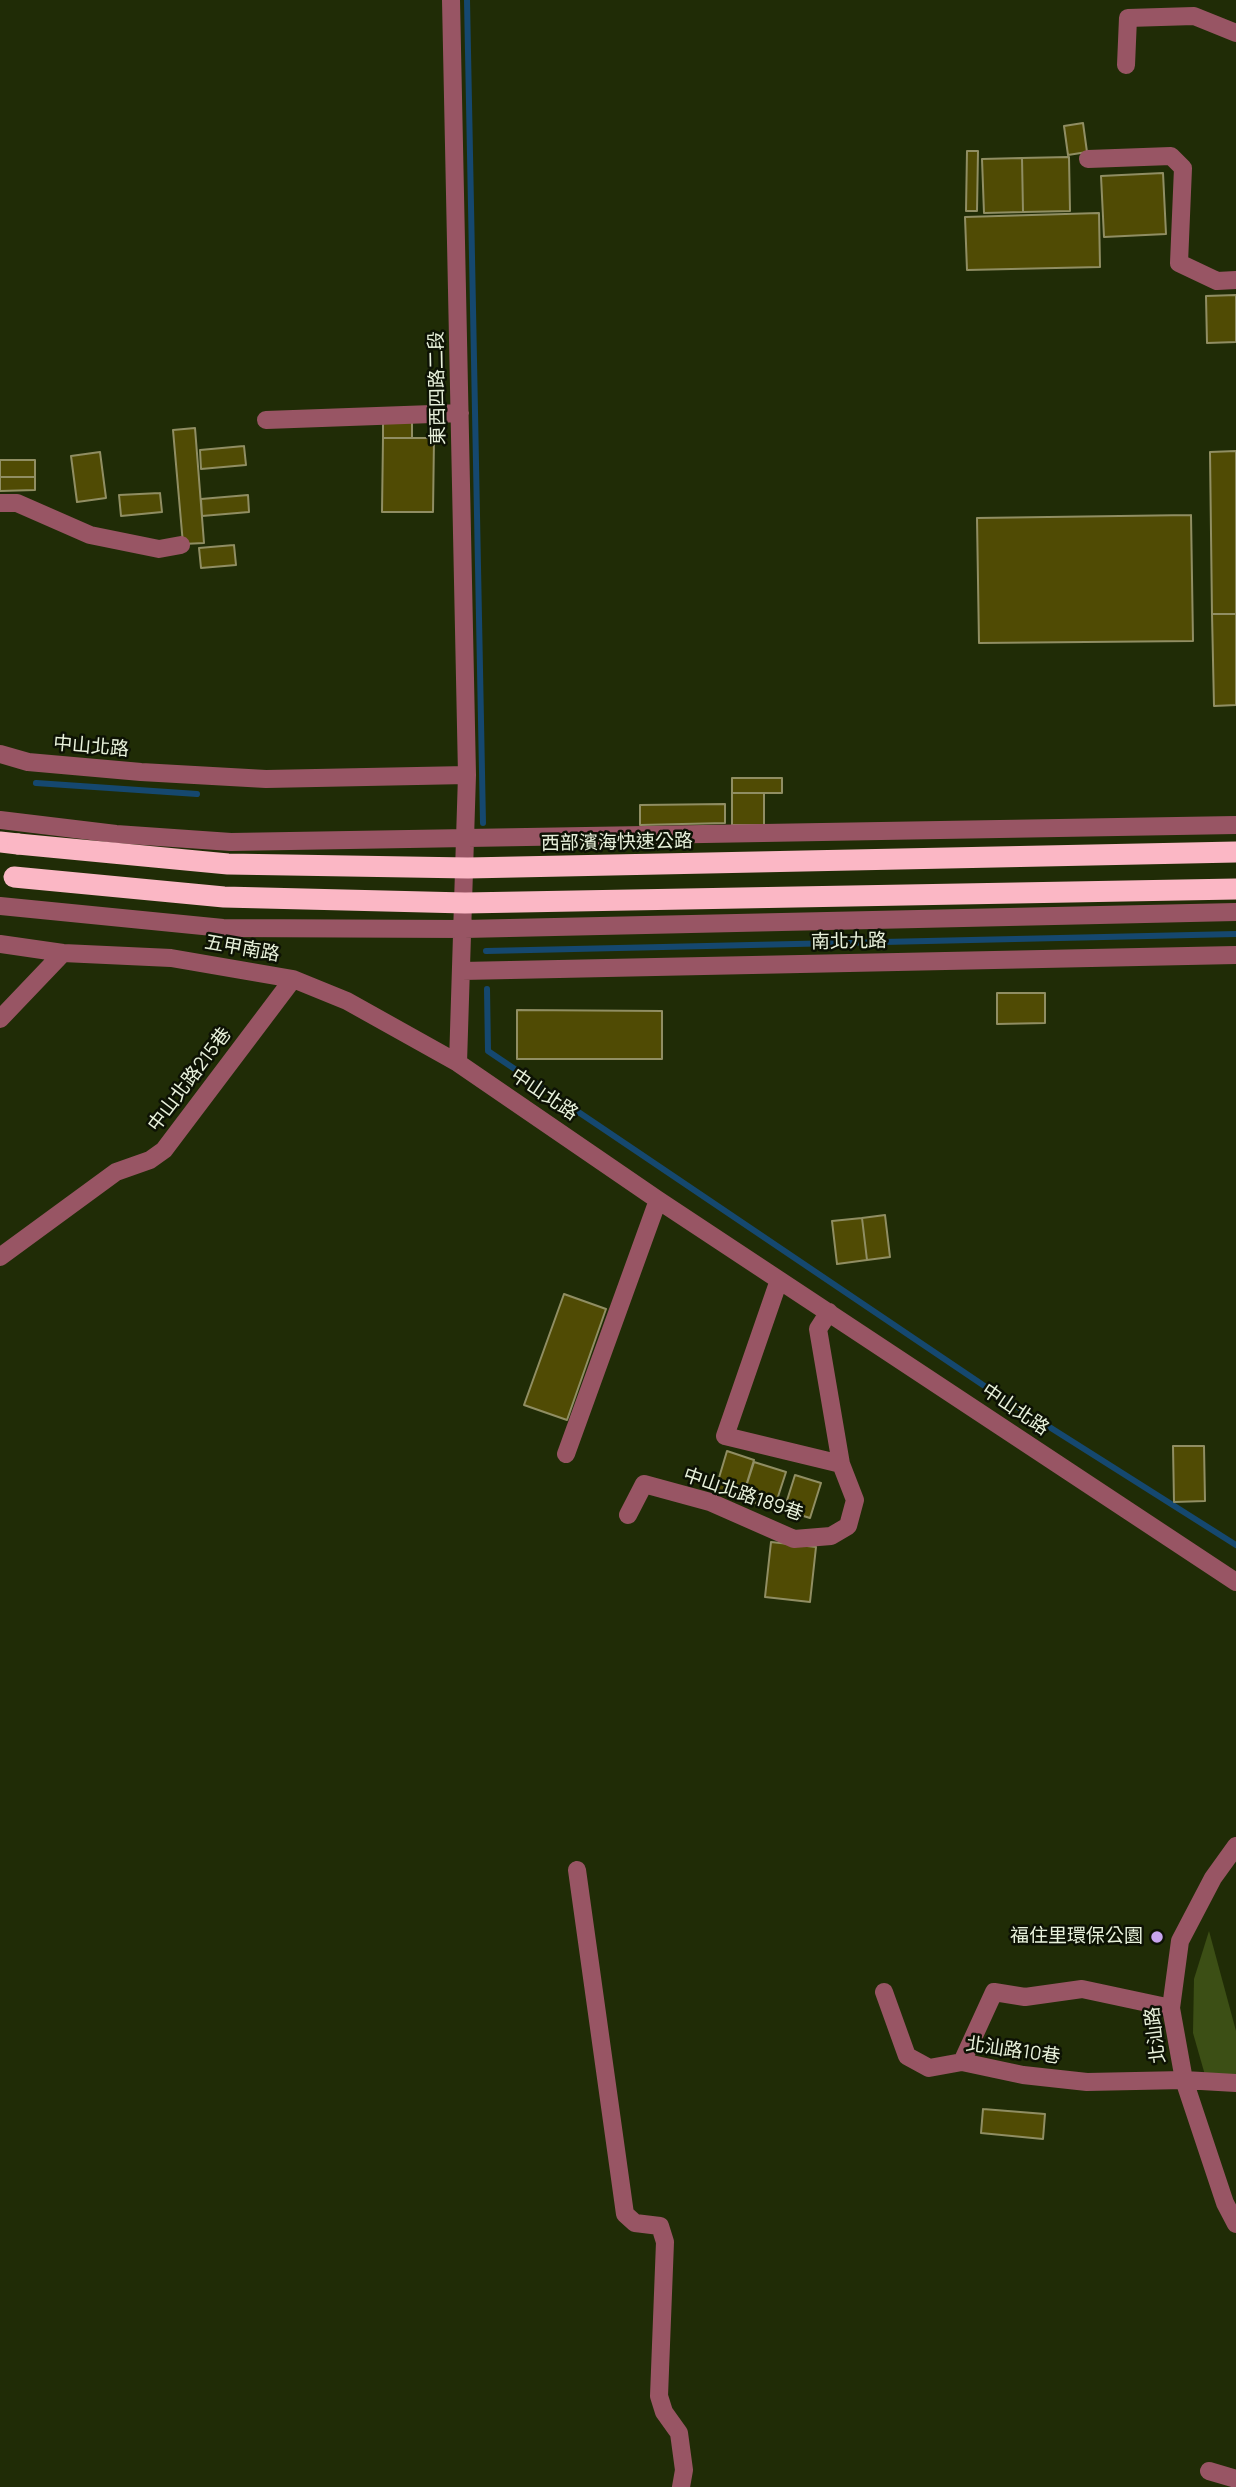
<!DOCTYPE html>
<html>
<head>
<meta charset="utf-8">
<style>
	body { margin:0 }
	canvas { display:block; background:#202c06 }
</style>
</head>
<body>
<canvas width="1236" height="2487"></canvas>
<script>
const context = document.querySelector('canvas').getContext('2d');
context.lineJoin = 'round';
function paint(path, color) { context.fillStyle = color; context.fill(path, 'evenodd'); }
const shape = rows => new Path2D(rows.map(r => 'M' + r).join(''));
function strokePath(path, color, width, dash) { context.strokeStyle = color; context.lineWidth = width; context.lineCap = dash ? 'butt' : 'round'; context.setLineDash(dash || []); context.stroke(path); }
function drawText(font, color, halo, rows, align = 'center') {
  context.font = font + ' Manrope,"Noto Sans TC",sans-serif'; context.lineWidth = 5; context.setLineDash([]); context.textBaseline = 'middle'; context.strokeStyle = halo; context.fillStyle = color; for (const [text, x, y, turn = 0] of rows) {
    context.save(); context.translate(x, y); context.rotate((+turn || 0) * Math.PI / 180); context.textAlign = isNaN(turn) ? turn : align; if (halo) context.strokeText(text, 0, 0); context.fillText(text, 0, 0); context.restore();
  }
}
const green = shape([
	[1209,1931,1236,2031,1236,2074,1205,2075,1193,2033,1194,1979]
]);
const stream = shape([
	[467,0,483,823],
	[36,783,197,794],
	[486,951,1236,934],
	[487,989,488,1051,983,1385,1236,1545]
]);
const building = shape([
	[1083,123,1087,152,1068,155,1064,126,1083,123],
	[967,151,978,151,977,211,966,211,967,151],
	[1069,157,1070,211,1023,212,1022,158,1069,157],
	[1022,158,1023,212,984,213,982,159,1022,158],
	[1163,173,1166,234,1104,237,1101,176,1163,173],
	[1099,213,1100,267,967,270,965,217,1099,213],
	[1236,295,1236,342,1207,343,1206,296,1236,295],
	[383,420,412,420,412,438,383,438,383,420],
	[195,428,204,543,183,544,173,430,195,428],
	[383,438,434,438,433,512,382,512,383,438],
	[244,446,246,465,201,469,200,450,244,446],
	[1236,451,1236,614,1212,614,1210,452,1236,451],
	[100,452,106,498,77,502,71,456,100,452],
	[0,460,35,460,35,477,0,477,0,460],
	[0,477,35,477,35,490,0,491,0,477],
	[160,493,162,512,121,516,119,495,160,493],
	[248,495,249,512,202,516,201,499,248,495],
	[1191,515,1193,641,979,643,977,518,1191,515],
	[234,545,236,565,201,568,199,548,234,545],
	[1212,614,1236,614,1236,705,1214,706,1212,614],
	[732,778,782,778,782,793,732,793,732,778],
	[732,793,764,793,764,825,732,825,732,793],
	[725,804,725,823,640,825,640,805,725,804],
	[997,993,1045,993,1045,1023,997,1024,997,993],
	[517,1010,662,1011,662,1059,517,1059,517,1010],
	[885,1215,890,1257,867,1260,862,1218,885,1215],
	[862,1218,867,1260,837,1264,832,1221,862,1218],
	[564,1294,606,1309,567,1420,524,1405,564,1294],
	[1173,1446,1204,1446,1205,1501,1174,1502,1173,1446],
	[727,1451,754,1460,742,1499,715,1491,727,1451],
	[754,1462,786,1472,774,1509,742,1499,754,1462],
	[795,1475,821,1483,810,1518,784,1510,795,1475],
	[771,1542,816,1547,810,1602,765,1597,771,1542],
	[983,2109,1045,2114,1043,2139,981,2133,983,2109]
]);
const minor = shape([
	[451,0,467,775],
	[1126,65,1128,18,1194,16,1236,33],
	[1088,159,1171,156,1183,168,1179,263,1217,281,1236,280],
	[266,420,460,413],
	[0,503,17,503,90,535,159,549,181,545],
	[0,754,28,762,141,772,266,779,467,775,458,1063],
	[0,820,116,834,231,842,1236,825],
	[0,906,223,928,464,929,1236,912],
	[0,944,63,953,171,958,293,979,347,1001,458,1063,658,1200,1236,1582],
	[462,971,1236,955],
	[0,1019,63,953],
	[0,1257,116,1172,150,1160,164,1150,293,979],
	[779,1280,725,1436,841,1464],
	[566,1454,658,1200],
	[628,1515,644,1484,710,1502,794,1539,831,1536,848,1526,855,1500,841,1464,818,1329,829,1312],
	[1236,1846,1213,1878,1180,1941,1171,2008,1184,2080,1225,2203,1236,2224],
	[577,1870,625,2214,635,2223,660,2226,665,2242,659,2396,664,2412,679,2433,684,2470,681,2487],
	[884,1992,907,2056,929,2068,962,2062,1023,2075,1087,2082,1184,2080,1236,2083],
	[962,2062,994,1992,1025,1997,1082,1989,1171,2008],
	[1209,2471,1236,2479]
]);
const highway = shape([
	[0,842,18,844]
]);
const highwayBridge = shape([
	[18,844,228,864,468,868,1236,852],
	[14,877,224,897,465,903,1236,889]
]);
const markers = [
	[1157,1937,7,"#c8a5ee"]
];
const streetNames = [
	["東西四路二段",438,388,-91],
	["中山北路",91,747,5],
	["西部濱海快速公路",617,843,-1],
	["南北九路",849,942,-1],
	["五甲南路",242,949,10],
	["中山北路215巷",190,1080,-53],
	["中山北路",544,1095,34],
	["中山北路",1015,1410,34],
	["中山北路189巷",743,1495,19],
	["北汕路",1156,2035,-97],
	["北汕路10巷",1013,2051,8]
];
const poiNames = [
	["福住里環保公園",1143,1937]
];
paint(green, '#3c4f15');
strokePath(stream, '#15486f', 6);
paint(building, '#504b04');
strokePath(building, '#908e63', 2);
strokePath(minor, '#985564', 18);
strokePath(highway, '#fbb7c5', 21);
strokePath(highwayBridge, '#fbb7c5', 21);
for (const [x, y, r, color] of markers) { const dot = new Path2D(); dot.arc(x, y, r, 0, 2 * Math.PI); context.fillStyle = color; context.fill(dot); strokePath(dot, '#0d1204', 2.5); }
drawText('19px', '#e8f1db', '#0d1204', streetNames);
drawText('19px', '#e8f1db', '#0d1204', poiNames, 'right');
</script>
</body>
</html>
